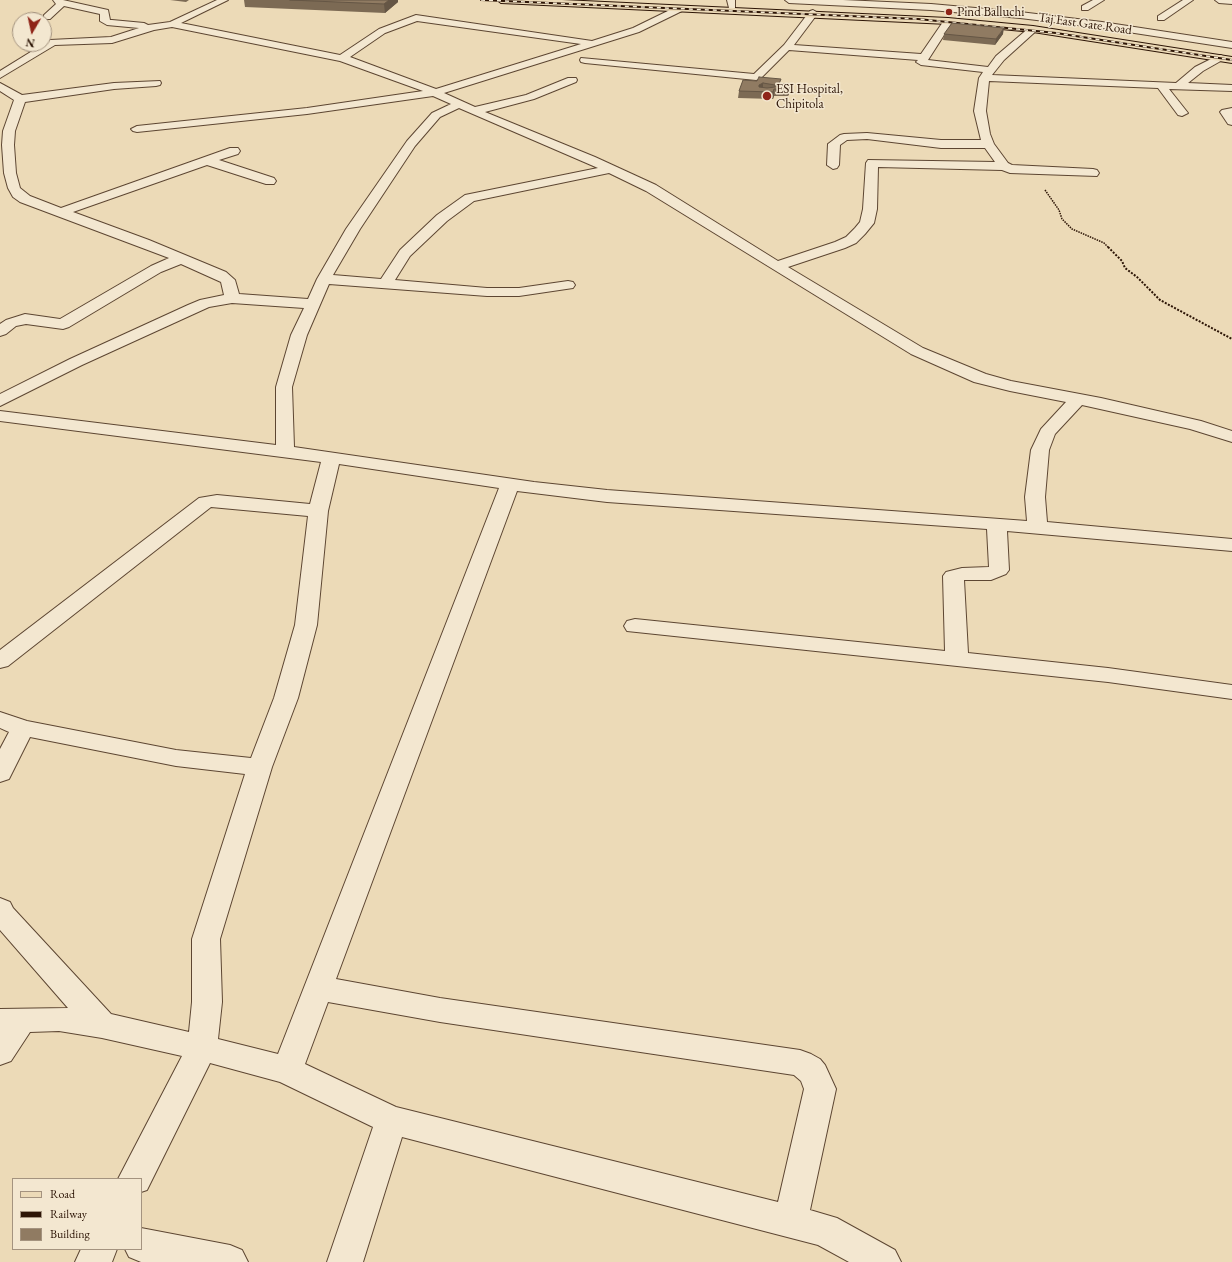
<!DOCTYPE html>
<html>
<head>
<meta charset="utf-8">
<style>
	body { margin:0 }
	#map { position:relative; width:1232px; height:1262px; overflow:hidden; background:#ecdab7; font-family:"EB Garamond",serif }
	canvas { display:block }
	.legend { position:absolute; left:12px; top:1178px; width:130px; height:72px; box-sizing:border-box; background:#f3e7d0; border:1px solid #a4937f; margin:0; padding:5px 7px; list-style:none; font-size:12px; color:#2d1506 }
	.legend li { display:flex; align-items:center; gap:8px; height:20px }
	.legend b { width:20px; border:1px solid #a4937f }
	.north { position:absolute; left:12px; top:12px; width:40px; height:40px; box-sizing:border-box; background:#f3e7d0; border:1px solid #a4937f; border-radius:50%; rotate:189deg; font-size:11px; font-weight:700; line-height:16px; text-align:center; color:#2d1506 }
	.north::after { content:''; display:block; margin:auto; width:14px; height:18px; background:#8f2418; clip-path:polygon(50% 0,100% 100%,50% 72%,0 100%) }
</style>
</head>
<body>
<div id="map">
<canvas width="1232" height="1262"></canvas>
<ul class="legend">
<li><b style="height:5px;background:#ecdab7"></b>Road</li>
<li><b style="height:5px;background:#2d1506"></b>Railway</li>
<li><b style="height:11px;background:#907b62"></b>Building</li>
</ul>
<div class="north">N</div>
</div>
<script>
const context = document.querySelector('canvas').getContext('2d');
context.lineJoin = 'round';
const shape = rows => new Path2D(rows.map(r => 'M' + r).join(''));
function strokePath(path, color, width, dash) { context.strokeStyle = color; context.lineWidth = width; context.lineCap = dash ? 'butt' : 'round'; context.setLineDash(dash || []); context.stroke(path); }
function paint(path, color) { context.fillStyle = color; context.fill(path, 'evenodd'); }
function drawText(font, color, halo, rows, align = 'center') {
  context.font = font + ' "EB Garamond",serif'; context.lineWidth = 3; context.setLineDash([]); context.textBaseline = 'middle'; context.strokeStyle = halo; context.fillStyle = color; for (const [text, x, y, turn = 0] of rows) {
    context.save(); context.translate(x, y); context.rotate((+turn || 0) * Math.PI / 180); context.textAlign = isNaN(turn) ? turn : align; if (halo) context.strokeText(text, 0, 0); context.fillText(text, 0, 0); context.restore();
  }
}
const pathFar1 = shape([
	[1045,190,1059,210,1062,219,1072,229,1104,243,1109,248]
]);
const path = shape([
	[1108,247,1122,261,1125,268,1137,277,1160,300,1232,339]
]);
const minor = shape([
	[53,0,63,0,108,10,110,20,112,20,144,23,148,25,170,22,217,0,228,0,181,23,340,55,379,29,416,15,592,41,633,28,678,6,684,6,684,10,639,32,444,93,475,107,526,95,568,78,576,78,577,80,576,82,534,99,485,112,595,157,656,185,778,261,835,242,846,237,855,228,860,222,863,209,866,163,868,160,995,162,985,148,941,148,867,139,847,140,840,145,839,165,837,168,833,169,827,165,828,144,840,135,844,134,867,133,941,140,981,140,974,111,979,78,983,72,921,65,916,62,918,60,789,50,760,79,756,80,585,63,581,62,580,60,581,58,754,74,784,45,810,11,813,10,818,13,794,45,921,54,945,19,948,18,953,21,928,60,988,67,996,56,1030,27,1036,27,1036,31,1004,60,992,75,1176,83,1195,67,1217,56,1221,55,1226,58,1203,71,1188,83,1232,85,1232,91,1169,89,1188,113,1182,116,1178,115,1158,88,989,81,986,111,990,134,994,144,1008,163,1012,165,1093,169,1097,170,1099,173,1097,176,1010,173,1002,170,878,167,877,209,874,223,865,234,856,243,845,248,788,267,923,348,986,374,1011,381,1101,398,1201,421,1232,431,1232,442,1190,429,1082,405,1055,434,1049,450,1045,497,1047,522,1232,539,1232,551,1007,531,1009,570,1006,574,991,580,964,580,968,653,1108,668,1232,685,1232,699,1108,682,627,631,624,626,627,621,635,619,945,651,943,576,946,572,962,568,989,567,987,529,607,502,517,491,336,979,440,998,800,1050,811,1054,820,1059,825,1065,836,1089,810,1210,837,1218,895,1250,901,1262,849,1262,818,1245,402,1137,363,1262,327,1262,373,1127,280,1082,210,1063,147,1190,141,1192,141,1179,118,1179,182,1056,102,1038,59,1031,30,1032,11,1061,0,1065,0,1009,68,1008,0,930,0,898,10,902,13,908,111,1014,189,1032,192,1002,192,939,245,774,176,766,30,737,9,779,0,782,0,749,9,732,0,728,0,712,27,721,176,750,251,758,274,698,295,625,308,516,211,507,8,666,0,668,0,650,199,498,217,495,310,504,321,462,0,421,0,411,276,445,276,387,291,335,304,308,232,303,209,307,82,365,0,406,0,394,70,359,188,305,200,300,224,295,221,282,181,264,161,272,69,327,63,329,26,324,16,326,6,334,0,336,0,324,6,320,25,314,60,319,151,266,169,258,20,202,13,197,8,188,4,173,2,145,3,131,14,100,0,91,0,83,22,95,114,83,160,81,161,83,160,85,156,86,114,89,25,102,15,131,14,145,16,173,20,188,30,196,61,208,230,148,238,148,240,151,238,154,219,160,274,178,276,181,274,184,266,184,207,165,73,212,149,240,226,272,235,280,239,294,308,299,317,279,346,229,407,141,432,113,451,104,433,96,307,114,137,132,133,131,131,129,137,126,307,108,423,91,340,61,172,27,154,30,112,43,55,45,0,78,0,71,50,40,111,37,139,28,107,25,100,21,100,14,64,6,50,19,44,19,44,15,56,4,53,0],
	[417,21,581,44,436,89,350,57,385,33,417,21],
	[459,108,598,168,465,195,437,215,400,250,381,279,333,275,360,229,415,146,440,117,459,108],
	[609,173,646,191,911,354,974,382,1010,391,1066,402,1041,429,1031,450,1025,497,1027,521,607,490,534,482,294,447,292,387,307,335,329,284,487,296,519,296,573,288,575,285,573,282,568,281,519,288,487,288,395,280,410,256,447,221,474,201,609,173],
	[339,464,499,488,278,1054,218,1039,222,1002,220,939,272,767,298,698,317,625,328,511,339,464],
	[328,1002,440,1022,794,1075,801,1081,804,1089,778,1202,396,1107,305,1064,328,1002],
	[727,0,735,0,735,8,729,8,727,0],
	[785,0,843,0,931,4,1020,12,1102,22,1232,42,1232,48,1102,28,1020,18,931,10,789,3,785,0],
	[1093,0,1104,0,1088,10,1082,10,1082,6,1093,0],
	[1183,0,1193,0,1164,20,1158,20,1158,16,1183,0],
	[1215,0,1232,0,1232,4,1219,3,1215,0],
	[1232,108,1232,125,1228,124,1220,112,1222,110,1232,108],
	[141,1228,230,1245,242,1250,248,1262,141,1262,129,1257,125,1249,141,1249,141,1228],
	[81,1249,117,1249,112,1262,75,1262,81,1249]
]);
const major = shape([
	[497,0,562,0,948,18,1033,26,1232,57,1232,63,1033,32,948,24,501,3,497,0]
]);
const rail = shape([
	[481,0,918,19,1056,33,1232,60]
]);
const wall = shape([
	[170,0,189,0,186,2],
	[244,0,398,0,398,2,385,13,245,7],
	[944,34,1003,34,995,45,943,40],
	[743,80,790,84,790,91,788,96,774,96,773,99,738,98,739,91]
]);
const shadedWall = shape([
	[389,0,398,0,398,2,385,13,384,4],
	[1004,28,1003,34,995,45,996,39],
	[763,83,763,90,759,87,759,85],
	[790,84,790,91,788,96,788,90],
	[774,89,774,96,773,99,773,92]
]);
const building = shape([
	[290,0,389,0,384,4,290,0],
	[952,23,1004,28,996,39,944,34,952,23],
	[759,77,781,79,779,84,790,84,788,90,774,89,773,92,739,91,743,80,757,81,759,77],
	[763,83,775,85,775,87,767,88,759,87,759,85,763,83]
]);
const markers = [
	[949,12,4,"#8f2418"],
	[767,96,5,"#8f2418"]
];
const farPoinames = [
	["Pind Balluchi",957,12],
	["ESI Hospital,",776,89],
	["Chipitola",776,104]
];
const farStreetnames = [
	["Taj East Gate Road",1085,24,8]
];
strokePath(minor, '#5d4632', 2);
strokePath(major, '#2d1506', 2);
strokePath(pathFar1, '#2d1506', 1.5, [1.5, 1]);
strokePath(path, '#2d1506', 2, [2, 1.5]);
paint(minor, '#f3e7d0');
paint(major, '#ecdab7');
strokePath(rail, '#2d1506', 2);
strokePath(rail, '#f3e7d0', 1.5, [4]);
paint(wall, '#7c6a54');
paint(shadedWall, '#655645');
paint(building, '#907b62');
strokePath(building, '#655645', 1);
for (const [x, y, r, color] of markers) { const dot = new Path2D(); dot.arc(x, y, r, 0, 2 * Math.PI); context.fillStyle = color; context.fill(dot); strokePath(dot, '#f3e7d0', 1.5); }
drawText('13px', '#2d1506', '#f3e7d0', farPoinames, 'left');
drawText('13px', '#2d1506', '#f3e7d0', farStreetnames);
</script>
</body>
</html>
